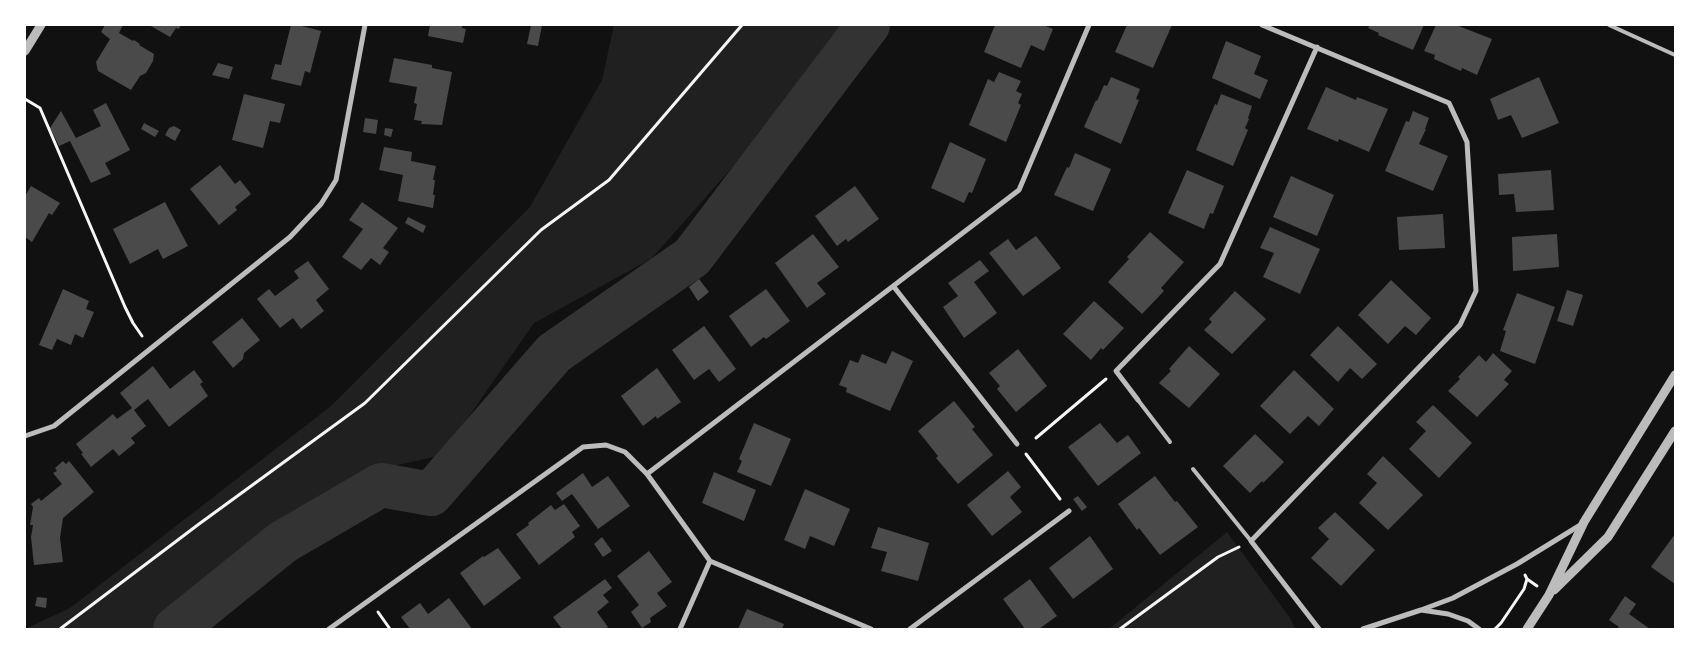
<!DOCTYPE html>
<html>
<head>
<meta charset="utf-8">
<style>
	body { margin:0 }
	#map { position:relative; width:1700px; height:654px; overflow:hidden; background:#111; font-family:"DM Sans",sans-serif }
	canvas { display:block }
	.frame { position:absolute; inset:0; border:26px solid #fff; pointer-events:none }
</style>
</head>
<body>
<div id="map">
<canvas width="1700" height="654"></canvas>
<div class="frame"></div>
</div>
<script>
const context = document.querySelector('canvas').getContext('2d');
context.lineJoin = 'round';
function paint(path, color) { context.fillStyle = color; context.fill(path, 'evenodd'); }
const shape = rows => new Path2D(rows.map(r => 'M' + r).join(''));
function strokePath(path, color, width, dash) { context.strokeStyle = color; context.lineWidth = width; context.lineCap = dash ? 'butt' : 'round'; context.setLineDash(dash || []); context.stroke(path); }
const green = shape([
	[614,25,841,25,762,134,651,259,534,323,442,455,367,472,152,629,25,629,70,608,331,406,530,207,602,80],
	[1227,532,1290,618,1295,629,1109,629]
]);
const river = shape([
	[175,629,283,542,381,485,431,494,554,353,692,257,868,25]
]);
const building = shape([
	[105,25,123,25,119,33,133,41,134,40,140,44,139,45,154,54,153,61,146,73,140,76,131,90,98,71,96,62,110,39,101,32],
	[149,25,181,25,179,29,176,28,170,37],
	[291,25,298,25,321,31,310,73,305,71,301,86,271,79,275,64,281,65],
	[430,25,462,25,462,28,466,29,463,43,428,36],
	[531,25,542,25,538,46,527,44],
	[995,25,1043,25,1053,29,1044,51,1031,45,1021,68,984,52],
	[1127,25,1172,25,1153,68,1115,52],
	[1370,25,1424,25,1413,50,1378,35,1379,33,1368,28],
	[1436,25,1456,25,1492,39,1477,75,1462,68,1461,71,1434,59,1435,55,1424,51],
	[1226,41,1261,56,1254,74,1268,80,1260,99,1212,78],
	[394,58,432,65,432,68,452,72,442,125,421,124,422,121,414,120,417,104,414,103,417,87,389,82],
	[218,63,233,67,229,79,212,75],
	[999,72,1021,81,1016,91,1022,94,1018,103,1021,105,1006,142,969,125,988,79,994,82],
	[1111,77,1140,89,1136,99,1139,100,1121,144,1084,127,1096,100,1097,101,1104,85,1107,86],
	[1539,77,1559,123,1522,138,1511,115,1498,120,1490,99],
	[1326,87,1356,100,1357,97,1388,109,1369,152,1339,139,1338,142,1307,129],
	[244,94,285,104,280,123,270,121,263,148,232,140],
	[1221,94,1252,106,1248,118,1249,119,1245,128,1248,130,1233,166,1196,150,1215,104,1217,105],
	[106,103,130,150,105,163,111,174,91,183,70,141,59,146,50,128,61,111,76,138,101,126,93,110],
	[1413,111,1429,118,1425,129,1426,129,1419,144,1448,156,1433,191,1385,171,1406,121,1409,122],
	[365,118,378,120,376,134,363,132],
	[144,123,159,131,155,137,141,129],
	[174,126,181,130,175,141,165,135,169,128],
	[385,128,393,129,391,137,384,135],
	[950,142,986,159,972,193,969,192,964,203,931,188],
	[384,147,412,152,411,161,436,166,433,180,435,180,433,195,435,195,433,208,398,201,403,175,379,170],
	[1075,153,1111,169,1093,211,1054,195,1067,167,1069,168],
	[220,165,235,184,240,180,251,194,235,207,237,210,219,225,190,189],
	[1187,170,1224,186,1213,214,1210,213,1204,229,1168,213],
	[1551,170,1554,210,1516,212,1514,194,1499,195,1498,174],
	[1291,176,1334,195,1317,236,1273,217],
	[31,186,60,203,52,215,49,213,32,242,25,237,25,196],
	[855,186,879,219,848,242,846,239,837,246,815,216],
	[165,202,188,246,163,259,158,249,130,264,113,229],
	[362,202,398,228,383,248,389,252,380,265,371,258,361,270,342,257,363,229,349,220],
	[1443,214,1445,248,1399,250,1397,217],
	[408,217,426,226,423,233,405,223],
	[1270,227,1320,249,1300,294,1263,277,1274,253,1260,248],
	[1150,232,1184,262,1161,288,1164,291,1142,314,1108,282,1129,259,1127,257],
	[813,234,839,267,817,283,826,294,807,308,775,263],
	[1557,234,1559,267,1513,271,1512,237],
	[1036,236,1061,268,1023,296,989,253,1008,239,1016,250],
	[980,260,989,271,974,282,997,313,964,338,943,307,958,296,948,283],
	[308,261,329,289,316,300,324,311,301,329,293,318,280,328,257,299,269,289,275,296,299,278,294,271],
	[699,279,709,292,698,301,689,287],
	[1391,280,1431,318,1416,335,1405,326,1388,344,1358,315],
	[63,289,89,301,86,309,94,312,83,338,75,334,71,345,57,339,52,350,39,345],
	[766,289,790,321,766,339,764,337,751,347,729,316],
	[1567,290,1583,295,1573,326,1557,321],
	[1235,291,1266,319,1232,354,1204,330,1212,322,1209,319],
	[1517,293,1555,307,1535,364,1500,351,1506,331,1503,330],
	[1094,301,1124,328,1103,350,1101,348,1091,360,1063,334],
	[242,318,260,340,244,353,243,359,233,368,212,342],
	[704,326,736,369,719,382,709,369,694,380,672,350],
	[1338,326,1377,364,1362,379,1350,368,1338,382,1310,355],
	[1189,346,1220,374,1189,408,1159,383,1171,371,1169,369],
	[1018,349,1047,386,1016,412,997,389,1000,386,989,373],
	[892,351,913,361,890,411,846,392,847,388,839,385,850,360,858,363,862,354,886,364],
	[1493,353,1512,371,1504,380,1509,384,1477,417,1448,391,1460,379,1458,377,1479,355,1486,362],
	[153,366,170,389,194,370,203,382,200,384,208,396,169,427,148,399,134,410,146,426,131,438,135,443,119,456,113,449,91,467,81,454,83,453,76,444,113,414,117,419,132,408,120,393],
	[657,368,681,402,657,419,656,416,643,426,621,396],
	[1294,370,1334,409,1319,426,1308,416,1290,434,1260,406],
	[954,401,975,427,972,429,993,455,958,484,936,458,938,456,918,431],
	[1433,405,1472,443,1439,478,1409,449,1426,431,1416,422],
	[754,423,791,439,771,486,737,472,742,461,739,459],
	[1100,423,1117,443,1128,435,1141,453,1098,486,1068,447],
	[1255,434,1284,462,1263,483,1262,481,1250,493,1223,466],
	[1383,456,1423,495,1388,530,1359,503,1377,483,1367,474],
	[63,461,66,464,69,461,94,492,63,518,60,538,63,562,34,565,31,537,33,525,30,525,33,507,31,504,39,498,41,501,62,484,53,473,57,471,55,468],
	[1008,471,1021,487,1010,497,1022,512,992,536,967,505],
	[714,472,756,490,744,521,702,503],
	[583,473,592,487,608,476,630,506,598,529,572,494,562,501,556,493],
	[1155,476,1175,502,1177,501,1198,527,1160,555,1139,528,1137,530,1118,504],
	[805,489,850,509,834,546,810,536,805,549,784,540],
	[1078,496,1087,507,1082,511,1073,499],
	[564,504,580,526,572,532,575,537,539,565,516,534,529,525,528,523,551,505,555,510],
	[1335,512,1375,550,1341,586,1311,558,1329,539,1318,528],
	[878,527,929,543,918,581,881,571,887,552,871,548],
	[1675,534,1675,584,1651,567],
	[1090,536,1113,569,1073,599,1049,568],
	[602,537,612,551,603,557,594,544],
	[498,548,521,578,484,606,460,573,483,556,484,557],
	[649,551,672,582,657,593,667,606,650,618,651,622,642,628,631,612,639,605,617,576],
	[605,579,612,588,603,595,609,602,597,612,608,627,605,629,562,629,553,617],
	[1030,579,1057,616,1039,629,1025,629,1003,599],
	[1625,596,1636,604,1629,614,1650,629,1617,629,1619,627,1609,620],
	[37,597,47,598,46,608,35,606],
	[449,598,472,629,410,629,401,617,420,603,428,614],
	[747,609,784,624,782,629,738,629]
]);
const path = shape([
	[25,99,40,108,125,307,133,323,142,336],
	[1036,438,1106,379],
	[1026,454,1060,499],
	[1527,579,1537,586],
	[378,612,390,629],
	[60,629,199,524,365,403,541,230,609,180,742,25],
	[1120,629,1218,557,1239,547],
	[1495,629,1501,623,1524,589,1527,579,1525,575]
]);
const service = shape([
	[1609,25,1675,55],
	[1138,400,1170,442],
	[1193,469,1251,541]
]);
const minor = shape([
	[1262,25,1449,103,1467,142,1476,291,1460,325,1251,541,1319,629],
	[894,287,1017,444],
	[1138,400,1116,371,1220,264,1317,47],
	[25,436,54,426,290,237,321,204,336,180,365,25],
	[647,474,1019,190,1089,25],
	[1421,610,1453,598,1517,564,1582,524],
	[329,629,583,447,606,445,625,452,647,474,710,561,871,629],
	[680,629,710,561],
	[910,629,1069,511],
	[1363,629,1421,610,1448,614,1468,621,1479,629]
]);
const tertiary = shape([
	[25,51,41,25],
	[1554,590,1608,537,1675,431],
	[1527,629,1549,595,1584,522,1675,375]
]);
paint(green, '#202020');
strokePath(river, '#333', 44);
paint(building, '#4a4a4a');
strokePath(path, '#f5f5f5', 3);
strokePath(service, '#bcbcbc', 4);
strokePath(minor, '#bcbcbc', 5);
strokePath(tertiary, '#bcbcbc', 9);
</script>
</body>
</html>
